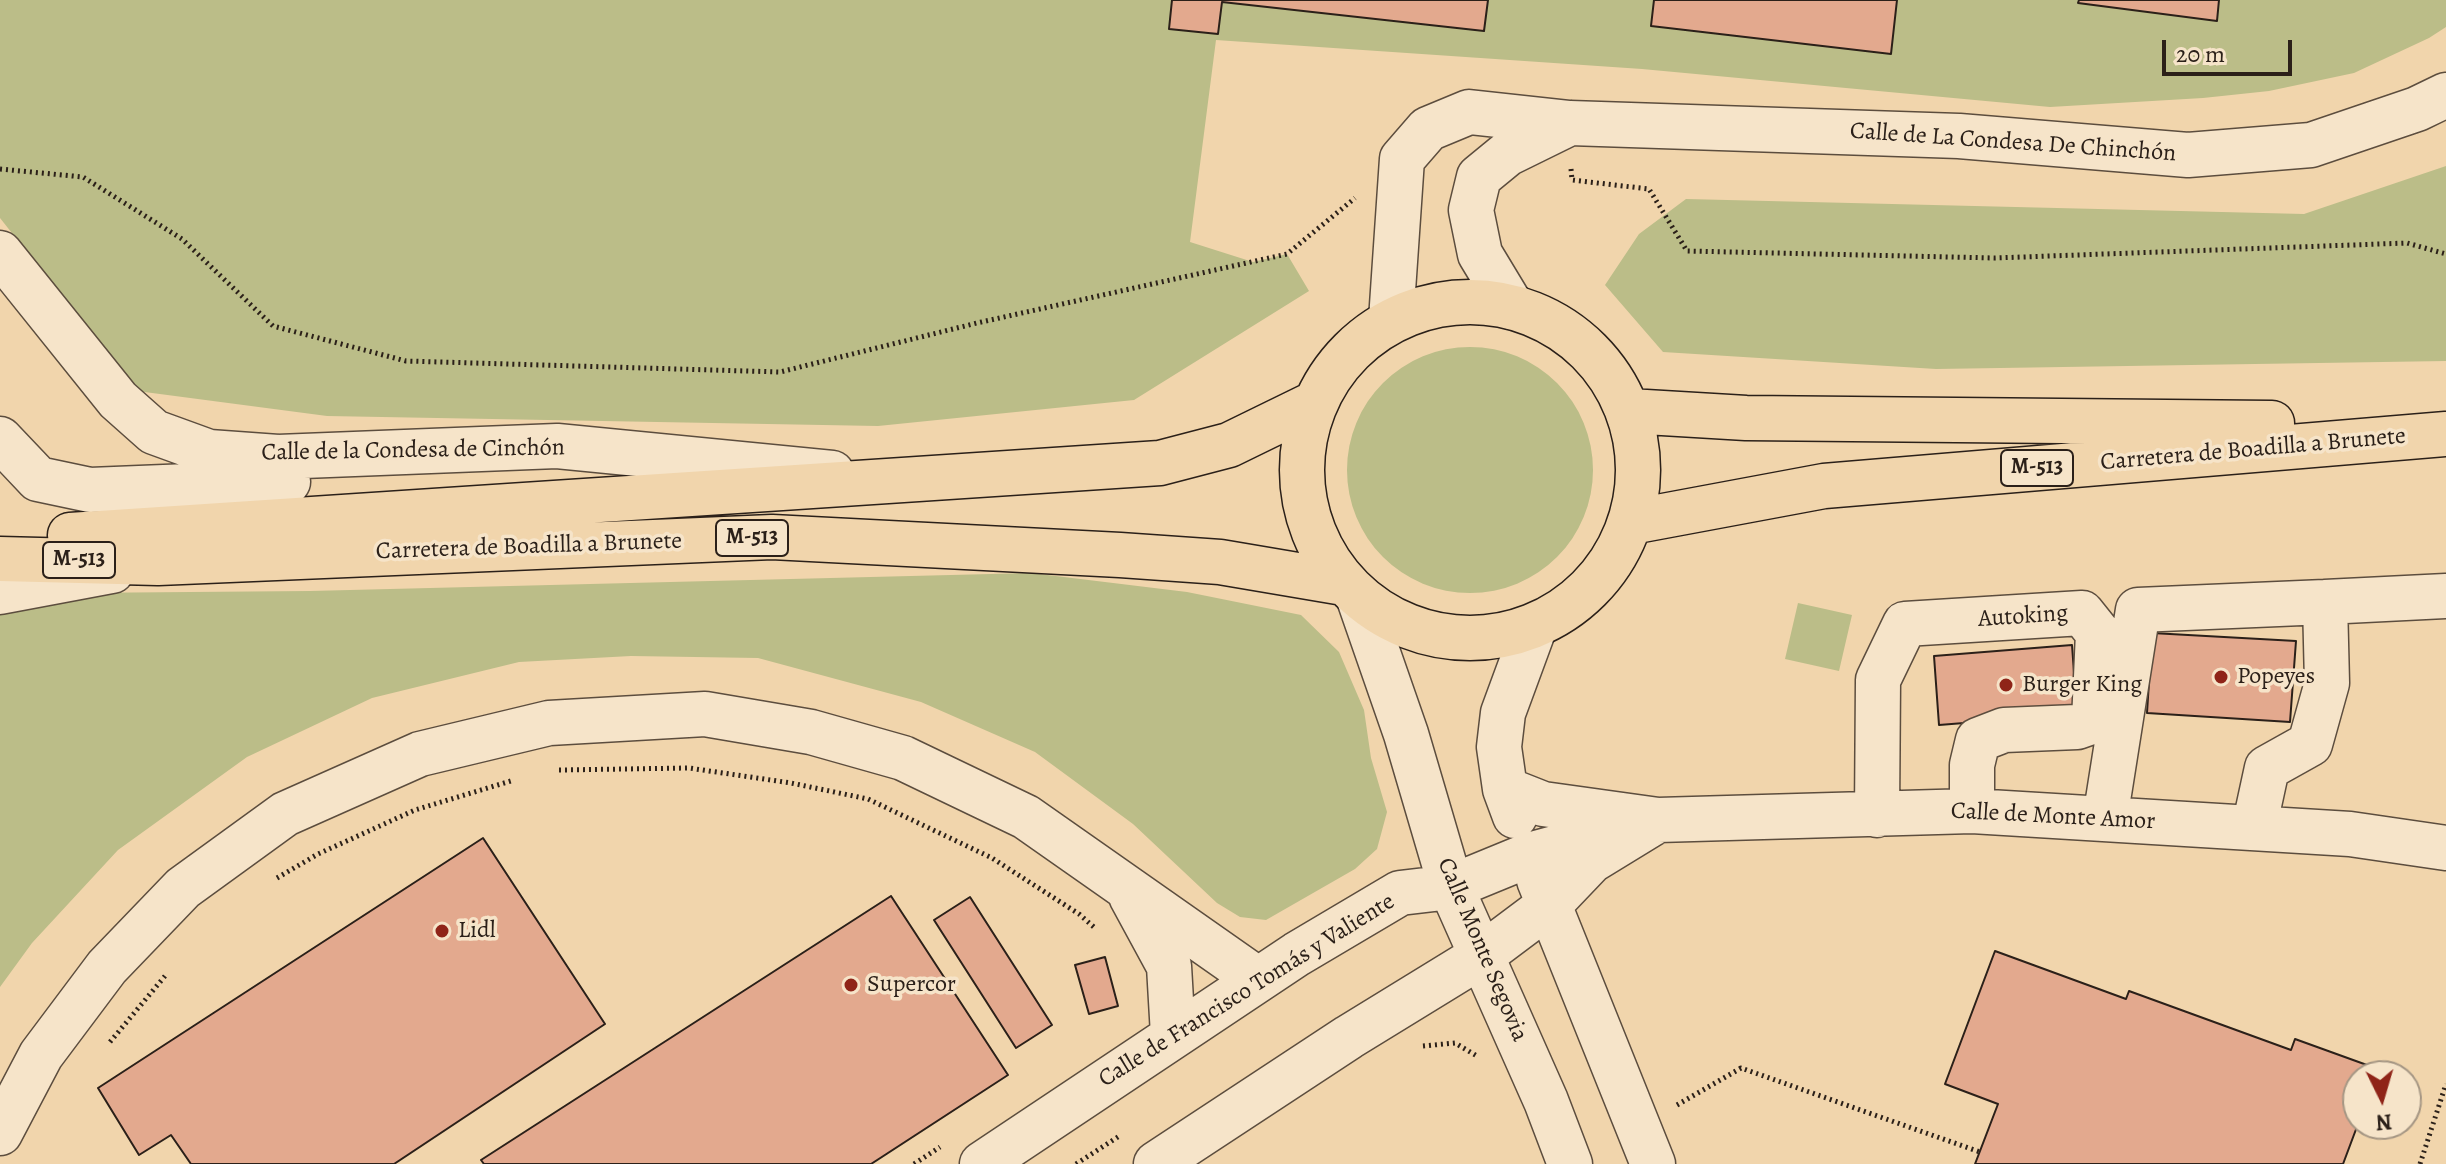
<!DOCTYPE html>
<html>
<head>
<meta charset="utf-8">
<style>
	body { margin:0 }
	#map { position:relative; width:2446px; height:1164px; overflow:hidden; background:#f1d5ac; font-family:Alegreya,serif }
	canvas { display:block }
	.north { position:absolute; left:2342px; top:1060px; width:80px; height:80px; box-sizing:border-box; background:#f6e4c9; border:2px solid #a59683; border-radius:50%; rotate:175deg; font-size:22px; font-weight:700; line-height:32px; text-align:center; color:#2b2019 }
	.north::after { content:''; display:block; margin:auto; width:28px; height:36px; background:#8f2418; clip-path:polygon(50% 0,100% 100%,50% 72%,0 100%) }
	.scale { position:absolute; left:2162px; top:40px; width:130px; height:36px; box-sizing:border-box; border:4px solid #2b2019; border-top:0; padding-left:10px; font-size:24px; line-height:28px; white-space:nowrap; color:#2b2019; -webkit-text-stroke:6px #f6e4c9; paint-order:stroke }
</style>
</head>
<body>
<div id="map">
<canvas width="2446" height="1164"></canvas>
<div class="north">N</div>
<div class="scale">20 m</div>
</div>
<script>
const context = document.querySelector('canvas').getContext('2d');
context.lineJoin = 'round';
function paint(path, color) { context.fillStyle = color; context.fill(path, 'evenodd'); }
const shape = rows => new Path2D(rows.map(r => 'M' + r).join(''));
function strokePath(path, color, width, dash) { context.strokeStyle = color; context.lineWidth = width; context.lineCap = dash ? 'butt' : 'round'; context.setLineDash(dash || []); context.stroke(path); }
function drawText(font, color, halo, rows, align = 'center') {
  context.font = font + ' Alegreya,serif'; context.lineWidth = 7; context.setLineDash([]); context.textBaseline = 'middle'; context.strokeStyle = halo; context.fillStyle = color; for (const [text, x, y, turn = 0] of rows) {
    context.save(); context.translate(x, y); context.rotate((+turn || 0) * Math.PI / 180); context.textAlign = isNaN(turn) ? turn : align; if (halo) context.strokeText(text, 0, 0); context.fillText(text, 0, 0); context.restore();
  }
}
const green = shape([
	[0,0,2446,0,2446,27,2429,38,2354,73,2269,91,2203,98,2050,107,1642,69,1216,40,1190,242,1253,262,1287,254,1309,291,1134,400,878,426,327,416,137,391,0,218],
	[2446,166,2446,361,1936,369,1663,352,1605,285,1639,234,1686,199,2304,214],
	'1347 470a123 123 0 1 1 246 0a123 123 0 1 1-246 0Z',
	[1031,573,1187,592,1301,615,1339,652,1364,710,1371,758,1387,812,1377,849,1355,869,1266,920,1240,917,1217,903,1133,824,1035,752,921,702,758,658,631,656,519,662,372,698,247,757,118,850,32,943,0,987,0,605,72,593,310,591],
	[1798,603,1852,615,1839,671,1785,659]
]);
const building = shape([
	[1172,0,1488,0,1484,31,1222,2,1218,34,1169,29,1172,0],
	[1654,0,1897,0,1891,54,1651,26,1654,0],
	[2079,0,2219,0,2217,21,2078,3,2079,0],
	[2152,633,2296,641,2290,722,2147,713,2152,633],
	[2072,645,2077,714,1939,725,1934,656,2072,645],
	[483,838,605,1024,394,1164,191,1164,171,1135,139,1155,98,1088,483,838],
	[891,896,1008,1075,871,1164,484,1164,481,1160,891,896],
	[970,897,1052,1025,1016,1048,934,920,970,897],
	[1995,951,2126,999,2129,991,2291,1050,2295,1039,2378,1069,2376,1076,2358,1076,2358,1124,2343,1164,1975,1164,1998,1104,1945,1084,1995,951],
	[1105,957,1118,1006,1089,1014,1075,965,1105,957]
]);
const path = shape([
	[0,169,83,177,182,239,273,326,406,361,780,372,977,323,1287,254,1355,198],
	[1571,169,1572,180,1649,189,1687,251,1995,258,2407,243,2446,254],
	[559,770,689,768,791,783,868,799,992,858,1079,914,1095,928],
	[277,878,318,854,415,810,514,780],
	[110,1042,165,976],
	[1423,1046,1455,1043,1477,1056],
	[1677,1105,1741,1068,1980,1152],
	[914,1164,940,1147],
	[1076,1164,1121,1135],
	[2420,1164,2446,1084]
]);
const minor = shape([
	[0,253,118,400,154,432,209,452,278,457,557,446,832,473],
	[1512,307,1480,254,1471,210,1479,177,1507,154,1570,123],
	[1391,320,1402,159,1428,129,1469,112,1570,123,1959,136,2188,155,2311,145,2417,109,2446,95],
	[0,439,38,479,90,490,288,482],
	[0,592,112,571],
	[1358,596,1406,734,1451,887,1546,1101,1570,1164],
	[2325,602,2446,596],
	[1877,815,1878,680,1905,624,2082,613,2098,633,2094,721,2077,727,2004,730,1978,740,1972,765,1972,811],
	[1515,816,1505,789,1499,747,1503,713,1535,626],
	[2105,819,2138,610,2325,602,2327,683,2310,744,2267,768,2254,828],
	[1539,880,1653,1164],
	[1131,896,1169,966,1173,1035],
	[0,1133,41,1055,107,967,183,888,285,814,420,754,549,723,705,714,811,732,903,758,1026,817,1257,979],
	[982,1164,1297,954,1400,893,1451,887,1529,855,1658,820,1972,811,2350,834,2446,848],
	[1156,1164,1349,1037,1481,956,1549,905,1591,861,1658,820,1543,804,1505,789]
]);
const major = shape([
	'1302 470a168 168 0 1 1 336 0a168 168 0 1 1-336 0Z',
	[1629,411,1746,418,2272,423],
	[1631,522,1824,486,2446,434],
	[70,535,1160,463,1229,445,1315,403],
	[0,559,158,563,772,537,1120,555,1220,562,1344,583]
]);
const markers = [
	[2221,677,8,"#8f2418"],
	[2006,685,8,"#8f2418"],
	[442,931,8,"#8f2418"],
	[851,985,8,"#8f2418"]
];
const shields = [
	[2037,468,72],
	[752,538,72],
	[79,560,72]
];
const shieldNames = [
	["M-513",2037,468],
	["M-513",752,538],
	["M-513",79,560]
];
const streetNames = [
	["Calle de La Condesa De Chinchón",2013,143,4],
	["Carretera de Boadilla a Brunete",2253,450,-5],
	["Calle de la Condesa de Cinchón",413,451,-1],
	["Carretera de Boadilla a Brunete",529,547,-2],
	["Autoking",2023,617,-4],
	["Calle de Monte Amor",2053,817,3],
	["Calle Monte Segovia",1482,950,67],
	["Calle de Francisco Tomás y Valiente",1247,991,-32]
];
const poiNames = [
	["Popeyes",2237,677],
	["Burger King",2022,685],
	["Lidl",458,931],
	["Supercor",867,985]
];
paint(green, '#bbbd88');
paint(building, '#e3a98e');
strokePath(building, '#2b2019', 2);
strokePath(minor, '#5c4d3e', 47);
strokePath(major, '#2b2019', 47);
strokePath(path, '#2b2019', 5, [2, 4]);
strokePath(minor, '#f6e4c9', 44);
strokePath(major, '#f1d5ac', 44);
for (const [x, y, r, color] of markers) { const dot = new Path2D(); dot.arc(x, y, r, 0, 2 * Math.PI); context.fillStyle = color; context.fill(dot); strokePath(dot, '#f6e4c9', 3); }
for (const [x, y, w] of shields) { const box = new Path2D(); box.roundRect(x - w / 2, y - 18, w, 36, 6); context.fillStyle = '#f6e4c9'; context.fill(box); strokePath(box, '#2b2019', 2); }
drawText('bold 22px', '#2b2019', null, shieldNames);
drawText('24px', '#2b2019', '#f6e4c9', streetNames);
drawText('24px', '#2b2019', '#f6e4c9', poiNames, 'left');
</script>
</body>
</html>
